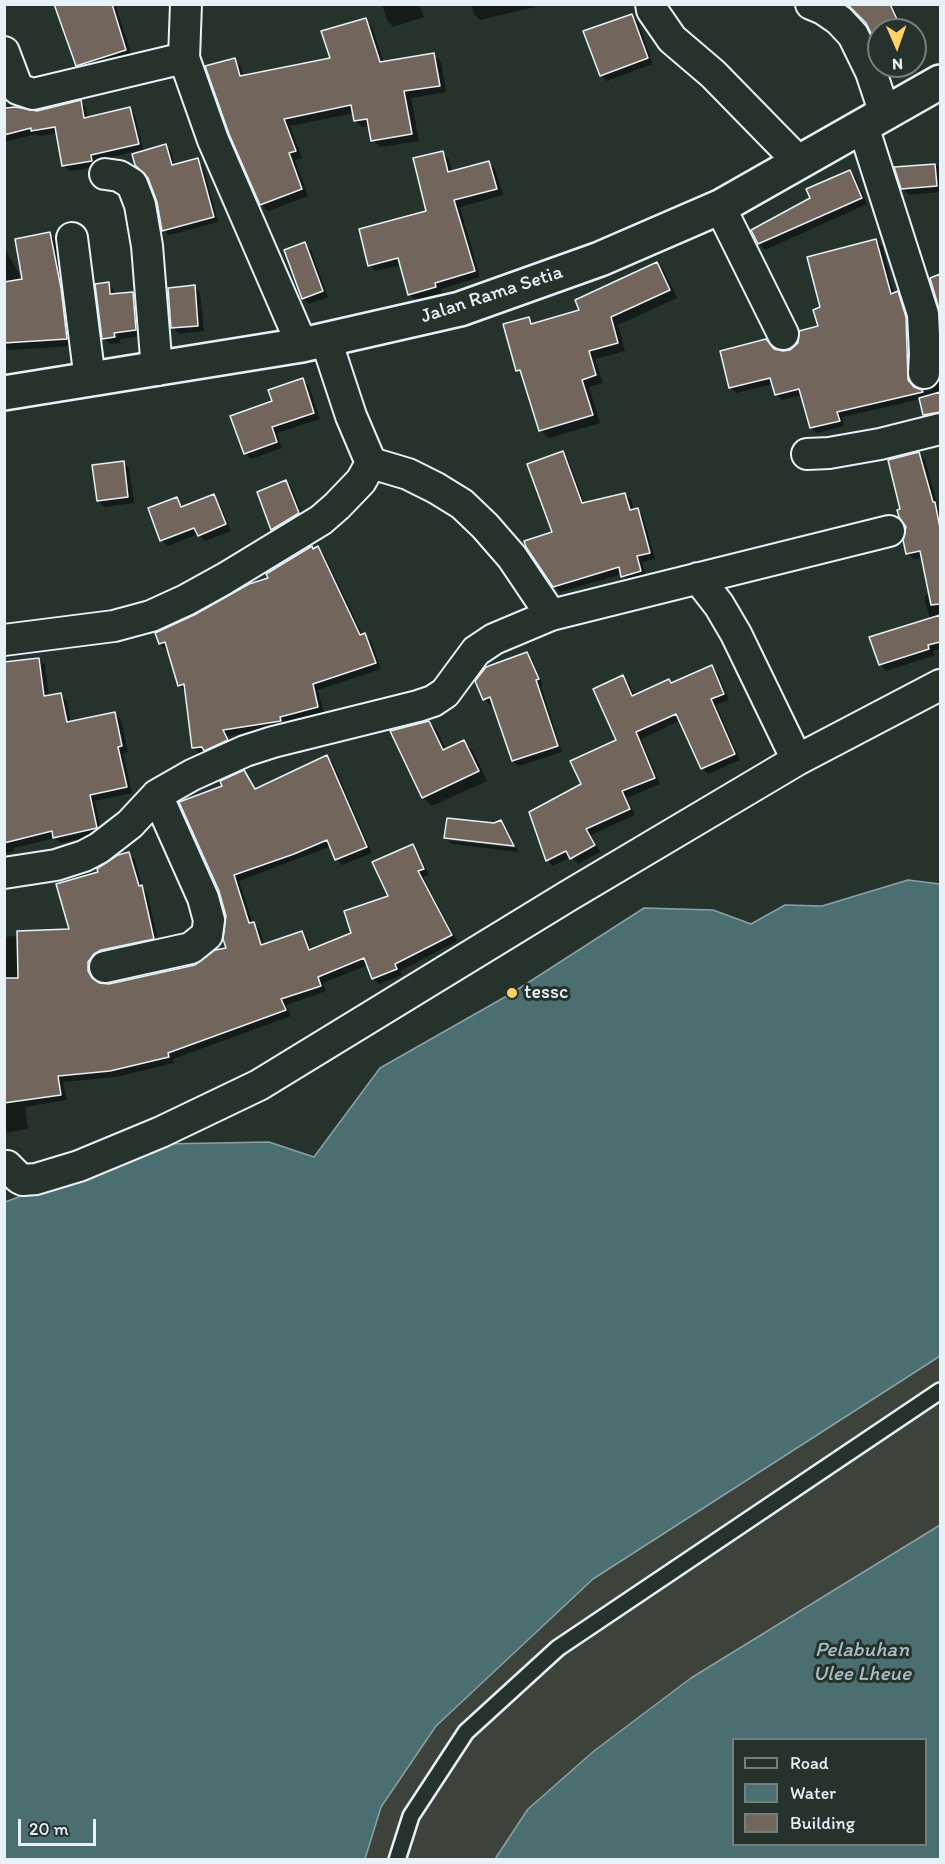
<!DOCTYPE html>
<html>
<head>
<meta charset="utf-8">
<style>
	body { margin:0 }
	#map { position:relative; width:945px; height:1864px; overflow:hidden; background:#26332d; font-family:Itim,sans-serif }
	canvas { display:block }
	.frame { position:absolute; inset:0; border:6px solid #e8f1f8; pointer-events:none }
	.legend { position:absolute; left:732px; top:1738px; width:195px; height:108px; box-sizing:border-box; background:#26332d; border:2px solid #747f7e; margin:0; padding:8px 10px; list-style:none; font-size:18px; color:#e8f1f8 }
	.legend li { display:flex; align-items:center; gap:12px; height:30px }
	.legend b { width:30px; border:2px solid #747f7e }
	.north { position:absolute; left:867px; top:18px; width:60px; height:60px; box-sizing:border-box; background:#26332d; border:2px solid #747f7e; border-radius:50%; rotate:178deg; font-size:16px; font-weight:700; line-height:24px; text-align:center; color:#e8f1f8 }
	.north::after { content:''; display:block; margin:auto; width:21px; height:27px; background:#ffd166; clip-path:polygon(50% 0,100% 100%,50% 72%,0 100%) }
	.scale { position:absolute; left:18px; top:1819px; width:78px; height:27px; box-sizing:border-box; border:3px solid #e8f1f8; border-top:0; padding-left:8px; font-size:18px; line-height:21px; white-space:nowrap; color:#e8f1f8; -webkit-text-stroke:4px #26332d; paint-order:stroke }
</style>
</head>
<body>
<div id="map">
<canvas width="945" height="1864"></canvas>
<div class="frame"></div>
<ul class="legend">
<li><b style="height:8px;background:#26332d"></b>Road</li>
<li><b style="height:16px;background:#4b6e71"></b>Water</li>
<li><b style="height:16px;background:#72665c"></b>Building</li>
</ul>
<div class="north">N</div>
<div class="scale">20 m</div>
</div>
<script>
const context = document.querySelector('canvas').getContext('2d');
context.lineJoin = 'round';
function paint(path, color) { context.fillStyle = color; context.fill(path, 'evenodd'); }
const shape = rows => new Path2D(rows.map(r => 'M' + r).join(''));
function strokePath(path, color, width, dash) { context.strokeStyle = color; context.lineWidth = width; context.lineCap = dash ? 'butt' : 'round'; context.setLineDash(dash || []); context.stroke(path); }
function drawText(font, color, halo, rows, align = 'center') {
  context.font = font + ' Itim,sans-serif'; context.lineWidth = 6; context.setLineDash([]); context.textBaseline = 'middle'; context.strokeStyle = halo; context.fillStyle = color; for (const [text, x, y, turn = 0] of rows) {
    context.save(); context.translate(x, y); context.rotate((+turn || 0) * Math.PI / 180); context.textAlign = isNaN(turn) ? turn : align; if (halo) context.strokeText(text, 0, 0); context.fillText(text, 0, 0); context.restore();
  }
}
const built = shape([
	[940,1356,940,1859,365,1860,381,1807,436,1726,593,1579],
	[734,1740,926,1740,926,1844,734,1844]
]);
const water = shape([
	[908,880,940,884,940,1356,593,1579,436,1726,381,1807,365,1859,5,1860,5,1202,163,1144,269,1142,314,1157,380,1068,512,993,644,908,713,910,751,924,785,905,822,906,908,880],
	[940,1525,940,1859,495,1859,528,1809,594,1751,691,1678,940,1525],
	[734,1740,926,1740,926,1844,734,1844,734,1740]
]);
const shadow = shape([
	[55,4,115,4,132,56,83,71,77,65],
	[382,4,419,4,424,17,393,27,387,20],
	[471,4,535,4,535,7,480,20,474,14],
	[848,4,892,4,904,30,879,30,879,46,870,26],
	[631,15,638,22,653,64,607,81,601,75],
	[365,20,372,27,384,63,434,55,441,62,446,92,411,98,419,141,380,147,373,140,370,126,362,127,355,120,354,113,290,126,302,158,295,160,308,196,268,211,261,204,234,60,241,67,244,77,331,59],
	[80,102,86,108,88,119,130,109,135,115,144,152,166,146,171,151,175,166,197,160,203,166,218,222,169,235,163,230,158,201,140,150,96,161,97,167,70,171,64,166,58,133,39,136,36,134,4,142,4,106,9,105,27,112,37,112],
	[442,152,449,159,452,172,489,163,495,169,503,195,460,207,480,277,441,289,442,293,416,300,409,294,401,265,376,271,370,265,428,212],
	[940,165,940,192,909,195,903,189,896,168],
	[850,171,856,178,867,204,765,250,759,244,812,199],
	[49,234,57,241,68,296,74,346,9,350,4,346,4,247,24,283],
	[876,240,882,246,894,294,897,293,903,299,911,324,914,388,922,392,932,390,940,380,940,419,930,421,924,415,921,399,842,417,844,426,817,433,811,428,802,395,782,400,776,394,773,384,736,393,731,387,775,350,782,353,792,350,820,327,822,308],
	[305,244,311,250,328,297,309,304,303,298],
	[657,264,664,271,677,298,618,325,625,351,595,359,603,383,589,387,600,423,549,438,541,431,524,376,518,370,529,318,535,325,581,311],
	[108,284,114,290,115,295,133,293,139,300,142,336,120,339,120,343,110,344,104,338],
	[194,287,200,293,204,331,179,334,172,327],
	[303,380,309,386,320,419,277,433,282,448,251,459,245,453,274,402],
	[562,453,568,459,585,504,625,494,631,500,634,510,637,509,643,516,655,559,642,562,646,577,628,582,622,574,560,592,554,586,554,533],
	[919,454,925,460,938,507,940,509,940,649,933,651,935,655,886,671,880,664,930,620,924,596,930,594,923,558,914,559,908,553,907,527,902,510],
	[123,462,129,468,134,503,104,507,98,500],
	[286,482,292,488,304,520,279,535,273,529,258,492],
	[213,496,219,502,231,531,205,541,198,534,168,546,162,540,176,499,184,508],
	[318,548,324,554,363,636,365,635,371,641,381,669,318,690,324,713,285,723,286,727,227,736,233,746,200,754,194,748,187,692,179,685,169,649,166,650,160,644,270,579],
	[527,654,532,659,543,685,541,686,562,752,519,766,513,761,493,703,490,705,484,699],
	[39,659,45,665,49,697,61,695,67,701,71,723,115,714,121,720,128,752,123,753,132,793,95,801,102,834,61,843,55,838,14,848,15,851,4,854,4,811],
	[712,667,718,673,729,700,716,705,740,760,708,774,702,768,679,721,641,739,660,784,627,798,635,815,591,835,600,852,578,864,571,857,553,866,547,860,583,784,618,741,622,677,629,683,635,697,672,684],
	[428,722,438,732,446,750,464,742,473,751,487,781,432,806,423,797],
	[327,757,333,763,372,853,342,865,336,859,331,846,239,881,253,924,260,930,264,945,302,933,308,939,312,951,353,934,390,897,412,846,418,852,429,875,423,877,457,941,400,971,402,975,379,984,373,978,368,965,323,983,326,991,286,1005,291,1016,173,1059,174,1063,116,1077,63,1082,67,1100,25,1107,28,1129,4,1133,4,937,71,931,100,873,129,854,135,860,143,889,147,893,159,944,94,969,94,978,96,983,109,985,196,966,228,949,224,787,244,772,257,790],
	[501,822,507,828,515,845,450,838,450,841,517,848,518,852,452,844,446,838]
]);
const building = shape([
	[54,4,112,4,126,50,76,66,54,4],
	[847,4,890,4,902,30,879,30,879,49,866,23,847,4],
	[632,14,648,58,600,76,583,31,632,14],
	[366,18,380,62,434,53,440,86,404,91,412,134,371,141,367,119,354,121,351,105,284,119,296,151,289,153,302,189,260,205,229,134,205,66,235,58,240,76,330,58,321,31,366,18],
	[81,100,84,118,130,107,139,144,91,155,92,161,62,166,55,127,31,131,31,128,4,135,4,108,16,107,37,111,81,100],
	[166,144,172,165,198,158,214,217,162,231,157,202,148,178,135,165,132,154,166,144],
	[443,151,448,172,489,161,497,189,454,200,475,271,435,283,436,287,408,295,398,258,368,266,359,229,426,211,413,158,443,151],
	[935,164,937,186,901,189,894,167,935,164],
	[850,170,862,198,758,244,751,230,810,198,806,189,850,170],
	[50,232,61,288,67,339,4,343,4,282,22,279,15,239,50,232],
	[876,239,891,294,898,291,906,317,908,380,914,387,922,390,923,392,837,412,840,421,810,428,799,389,775,395,770,378,729,388,720,351,766,339,774,349,783,351,790,350,798,343,799,331,818,326,813,310,820,307,807,257,876,239],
	[305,242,323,291,302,299,284,250,305,242],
	[657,262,670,290,611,317,618,343,589,351,596,375,582,380,593,415,539,431,520,370,516,371,503,324,529,317,531,324,579,310,575,300,657,262],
	[940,274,940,319,939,309,930,278,940,274],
	[109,282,110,294,133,292,136,330,114,333,115,337,102,339,95,284,109,282],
	[195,285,198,326,171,328,168,288,195,285],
	[303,378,314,413,272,427,277,442,244,454,230,416,272,401,268,390,303,378],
	[940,392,940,412,923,415,919,398,940,392],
	[563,451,582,503,625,493,630,510,638,508,650,553,637,556,641,571,621,577,619,567,553,587,526,547,524,541,552,532,527,464,563,451],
	[919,452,933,502,935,502,940,528,940,604,931,605,920,551,906,554,903,540,906,527,899,517,897,510,900,509,888,460,919,452],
	[124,461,128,497,97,501,92,465,124,461],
	[286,480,299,513,271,530,257,492,286,480],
	[214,494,226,524,198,536,194,528,160,541,148,508,177,497,181,507,214,494],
	[312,546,313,549,318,546,360,635,365,633,376,663,313,684,318,707,280,717,281,721,223,730,228,740,204,751,202,747,192,748,184,684,178,686,165,642,159,644,155,633,194,615,249,584,268,578,266,574,312,546],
	[940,615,940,642,928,645,929,649,879,665,869,637,940,615],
	[527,652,539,679,536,680,558,746,512,761,490,697,483,700,475,681,486,667,527,652],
	[39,658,44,696,61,693,67,722,115,712,122,746,118,747,127,787,90,795,97,828,53,838,52,831,4,843,4,662,39,658],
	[712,665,724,694,711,699,735,754,701,769,676,714,636,732,655,778,622,791,630,809,586,829,595,845,570,859,566,851,546,861,529,812,581,784,570,761,616,740,593,689,623,675,632,696,669,679,671,683,712,665],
	[429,721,443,750,464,740,479,771,422,798,390,731,429,721],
	[327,755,367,847,335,860,327,840,294,854,234,875,249,923,254,922,261,945,302,931,309,950,351,933,344,911,388,896,372,862,413,844,424,869,418,871,452,935,395,964,397,969,372,979,364,958,318,977,321,986,281,999,286,1010,168,1053,169,1057,110,1071,58,1076,61,1095,4,1103,4,978,18,978,17,931,69,929,56,884,98,872,97,869,118,855,129,852,139,886,142,885,154,939,101,950,94,954,88,962,88,971,92,978,99,983,109,984,195,965,215,950,226,948,223,939,226,916,219,891,179,802,222,786,220,781,244,770,255,789,327,755],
	[447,818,494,823,501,820,514,846,444,838,447,818]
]);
const lane = shape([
	[397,1860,411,1816,466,1732,558,1648,940,1391]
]);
const street = shape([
	[186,4,184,58,213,140,302,345],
	[651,4,652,10,672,39,713,74,799,162],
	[811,4,823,9,839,20,853,35,871,72,885,114],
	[4,52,18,89,33,94,184,58],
	[863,126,923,314,925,354,924,373],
	[105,174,119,176,132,184,140,205,147,246,157,370],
	[720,207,783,334],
	[72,238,90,380],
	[807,454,829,453,880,444,940,429],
	[371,463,408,474,436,488,462,504,485,526,512,557,551,615],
	[698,578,719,605,736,634,797,760],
	[4,640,114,626,151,616,186,600,224,579,321,520,337,506,361,481,371,463,351,416,326,340],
	[4,873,56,865,84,856,99,848,130,824,157,795,192,775,245,751,273,742,418,706,433,701,445,693,476,651,494,639,551,615,889,531],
	[105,967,191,948,207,935,209,920,203,898,157,795],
	[4,1166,7,1166,19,1178,23,1180,36,1179,79,1166,161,1132,259,1085,568,896,797,760,940,685]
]);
const secondary = shape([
	[4,393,302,345,460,309,600,259,720,207,940,82]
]);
const markers = [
	[512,993,6,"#ffd166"]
];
const streetNames = [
	["Jalan Rama Setia",492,295,-18]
];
const poiNames = [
	["tessc",524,993]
];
const waterNames = [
	["Pelabuhan",862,1651],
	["Ulee Lheue",862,1675]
];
paint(built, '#3d423b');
paint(water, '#4b6e71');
strokePath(water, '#8aa2a7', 1.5);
paint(shadow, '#0007');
paint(building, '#72665c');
strokePath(building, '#e8f1f8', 1.5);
strokePath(lane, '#e8f1f8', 20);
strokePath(street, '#e8f1f8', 34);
strokePath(secondary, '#e8f1f8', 38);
strokePath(lane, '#26332d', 15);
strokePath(street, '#26332d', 30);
strokePath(secondary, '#26332d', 33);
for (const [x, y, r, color] of markers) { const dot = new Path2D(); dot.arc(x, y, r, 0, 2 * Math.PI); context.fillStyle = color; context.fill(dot); strokePath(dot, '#26332d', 2); }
drawText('20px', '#e8f1f8', '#26332d', streetNames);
drawText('20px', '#e8f1f8', '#26332d', poiNames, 'left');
drawText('italic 21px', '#a9bdc2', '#26332d', waterNames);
</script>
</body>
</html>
